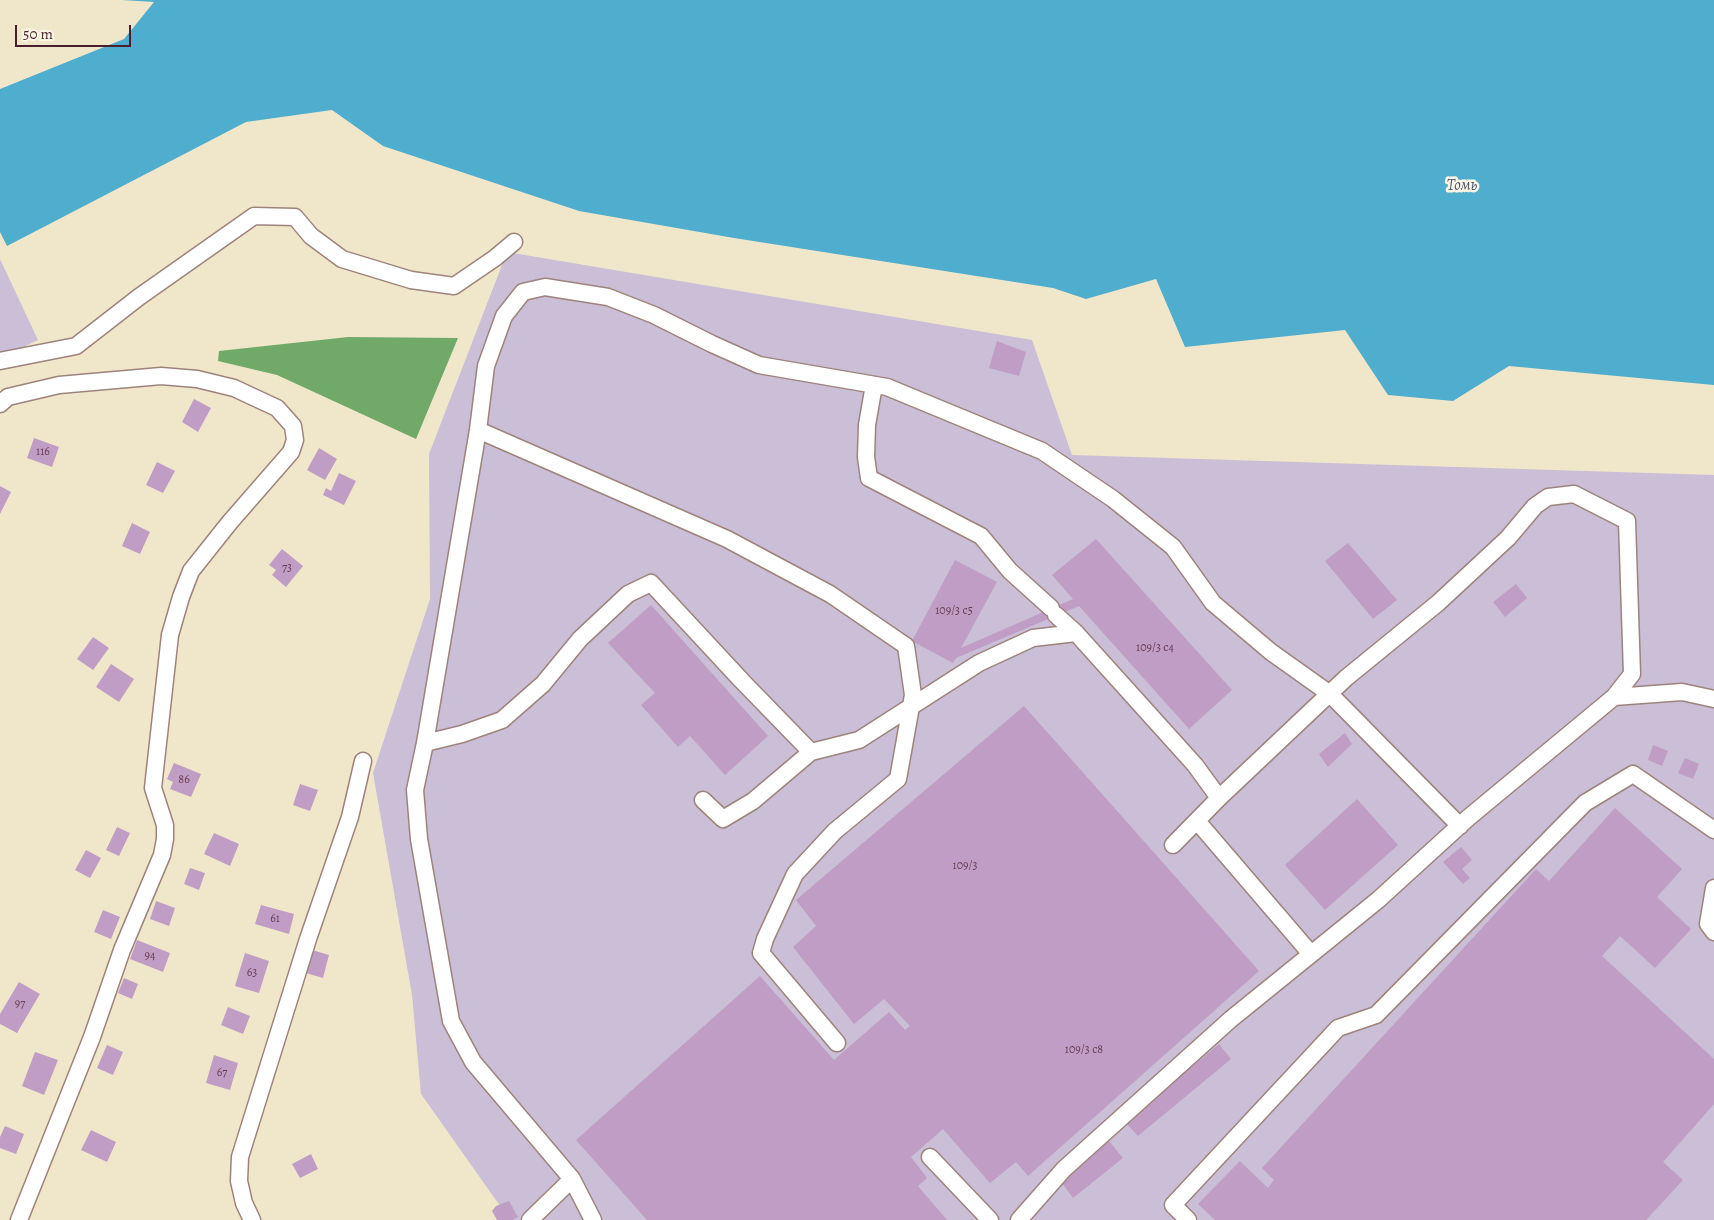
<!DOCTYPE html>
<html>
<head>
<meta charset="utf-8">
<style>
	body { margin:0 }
	#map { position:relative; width:1714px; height:1220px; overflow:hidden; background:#f0e7cb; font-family:Alegreya,serif }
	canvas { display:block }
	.scale { position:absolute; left:15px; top:25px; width:116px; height:22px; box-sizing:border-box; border:2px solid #4a1f2b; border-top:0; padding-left:6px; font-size:15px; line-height:18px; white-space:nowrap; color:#4a1f2b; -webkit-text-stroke:4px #fcf5e5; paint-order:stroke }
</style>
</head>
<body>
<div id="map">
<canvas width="1714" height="1220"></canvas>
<div class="scale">50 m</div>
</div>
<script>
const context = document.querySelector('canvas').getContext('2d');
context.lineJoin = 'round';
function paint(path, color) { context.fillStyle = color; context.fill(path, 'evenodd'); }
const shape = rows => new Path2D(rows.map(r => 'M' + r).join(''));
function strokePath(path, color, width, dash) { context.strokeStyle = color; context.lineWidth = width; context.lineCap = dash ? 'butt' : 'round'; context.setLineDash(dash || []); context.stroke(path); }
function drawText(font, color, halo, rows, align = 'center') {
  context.font = font + ' Alegreya,serif'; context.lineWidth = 5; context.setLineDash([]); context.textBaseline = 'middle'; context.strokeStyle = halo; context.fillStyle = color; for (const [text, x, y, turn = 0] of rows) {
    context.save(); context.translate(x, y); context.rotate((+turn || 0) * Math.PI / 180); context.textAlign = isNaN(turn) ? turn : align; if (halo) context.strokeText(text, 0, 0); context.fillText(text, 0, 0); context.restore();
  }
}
const industrial = shape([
	[507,252,1032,340,1072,455,1714,475,1714,1220,510,1220,421,1094,412,995,373,773,430,599,429,454],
	[0,259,38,340,0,358]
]);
const forest = shape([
	[348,337,458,338,416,439,277,375,218,361,219,351]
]);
const water = shape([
	[122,0,1714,0,1714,385,1509,366,1453,401,1388,395,1345,330,1185,347,1156,279,1086,299,1053,288,734,238,579,211,383,146,332,110,246,122,7,246,0,232,0,89,124,39,154,2]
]);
const building = shape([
	[997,341,1026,352,1019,376,989,368],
	[194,399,211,408,198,432,182,422],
	[34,438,59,447,52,467,27,458],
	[319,448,337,459,325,480,307,470],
	[157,462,175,471,163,493,146,485],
	[339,473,356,481,344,505,323,495,326,488,331,491],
	[0,486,11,492,0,514],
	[132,523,150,532,140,554,122,546],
	[1096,539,1232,690,1189,729,1079,606,956,658,953,663,912,641,955,560,997,582,961,648,1073,599,1052,575],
	[1348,543,1397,600,1373,619,1325,561],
	[282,549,303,566,286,587,272,575,276,570,269,565],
	[1516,584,1527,598,1505,617,1493,602],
	[651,605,768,736,725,775,690,736,678,747,641,705,655,693,608,643],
	[93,637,109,648,93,670,77,659],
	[111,664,134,679,119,702,96,687],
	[1024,706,1259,971,1028,1176,1016,1162,990,1183,943,1129,911,1157,927,1178,918,1186,947,1220,647,1220,576,1140,760,976,834,1060,889,1012,905,1030,910,1026,884,999,854,1024,793,947,816,926,796,900],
	[1345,733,1352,744,1328,767,1319,754],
	[1653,745,1668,751,1662,766,1648,760],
	[1685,758,1699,764,1693,779,1678,773],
	[174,763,201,774,191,797,170,789,173,782,167,779],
	[300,784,318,790,310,811,293,805],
	[1357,799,1398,845,1325,910,1285,865],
	[1615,808,1682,869,1657,897,1691,929,1655,968,1620,936,1602,956,1714,1059,1714,1104,1663,1162,1683,1180,1646,1220,1215,1220,1198,1204,1240,1161,1268,1188,1274,1180,1262,1168,1536,869,1549,881],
	[117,827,130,833,119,856,106,850],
	[214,833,239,844,230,866,204,854],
	[1461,847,1472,860,1462,869,1470,878,1463,884,1443,862],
	[86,850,101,858,90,878,75,870],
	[190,868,205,873,199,890,184,884],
	[156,901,175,908,169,926,150,919],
	[261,905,294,914,289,934,255,924],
	[103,910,120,917,111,939,94,932],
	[137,940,170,953,163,972,130,959],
	[312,950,329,955,323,978,306,973],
	[245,953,269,961,259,993,235,986],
	[124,978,138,984,132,999,118,993],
	[19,982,40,994,17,1033,0,1024,0,1014],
	[228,1007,250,1016,243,1034,221,1025],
	[1219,1044,1231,1059,1138,1136,1125,1122],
	[107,1045,123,1052,113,1075,97,1068],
	[35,1052,58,1060,44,1095,22,1086],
	[214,1055,238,1063,230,1090,206,1083],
	[5,1126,24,1134,16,1154,0,1148,0,1137],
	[91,1130,116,1142,107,1162,81,1150],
	[1109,1141,1123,1158,1073,1198,1062,1183],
	[311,1154,318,1169,300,1178,292,1164],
	[509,1201,518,1217,512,1220,497,1220,492,1211,496,1206]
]);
const minor = shape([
	[0,361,76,346,139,297,254,216,295,217,311,236,342,259,411,280,454,286,495,258,514,242],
	[874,385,867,425,866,457,869,478,981,536,1010,571,1051,608],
	[0,404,8,397,59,385,161,376,197,379,234,388,277,408,293,426,295,440,291,452,230,522,191,571,181,597,170,635,153,788,165,825,165,839,162,855,122,950,92,1037,19,1220],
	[478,430,727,539,830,594,906,646,913,695,898,779,835,831,795,874,765,939,761,953,837,1043],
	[1056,615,1076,633,1195,765,1219,798],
	[1614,697,1682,692,1714,699],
	[425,743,462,734,502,720,543,684,580,639,628,594,651,583,742,681,811,752],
	[703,800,723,819,753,801,811,752,859,740,979,663,1033,638,1076,633],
	[1197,821,1311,954],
	[1714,888,1708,924,1714,932],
	[930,1157,990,1220],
	[572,1179,593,1220],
	[252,1220,244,1203,239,1181,240,1157,308,939,350,817,363,761],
	[530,1220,572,1179,473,1062,451,1021,419,839,415,790,425,743,478,430,486,366,504,316,523,292,545,287,608,297,654,315,712,344,759,365,887,387,1042,451,1113,499,1173,547,1213,603,1271,652,1330,694,1460,826],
	[1019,1220,1064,1169,1231,1019,1378,900,1468,818,1614,697,1632,674,1627,521,1574,494,1548,497,1535,506,1508,538,1438,603,1346,678,1219,798,1173,845],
	[1188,1220,1173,1205,1338,1028,1376,1015,1585,803,1633,774,1714,830]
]);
const numberNames = [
	["116",43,452],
	["73",287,568],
	["109/3 с5",954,611],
	["109/3 с4",1155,648],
	["86",184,780],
	["109/3",965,866],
	["61",275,919],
	["94",150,956],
	["63",252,973],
	["97",20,1004],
	["109/3 с8",1084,1050],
	["67",222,1073]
];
const waterNames = [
	["Томь",1462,186]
];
paint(industrial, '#cabfd6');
paint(forest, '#71aa68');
paint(water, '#4fadce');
paint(building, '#c09dc5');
strokePath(minor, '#9d837b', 19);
strokePath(minor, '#fff', 16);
drawText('12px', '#683e52', null, numberNames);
drawText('italic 16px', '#4c586c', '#fcf5e5', waterNames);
</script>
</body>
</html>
